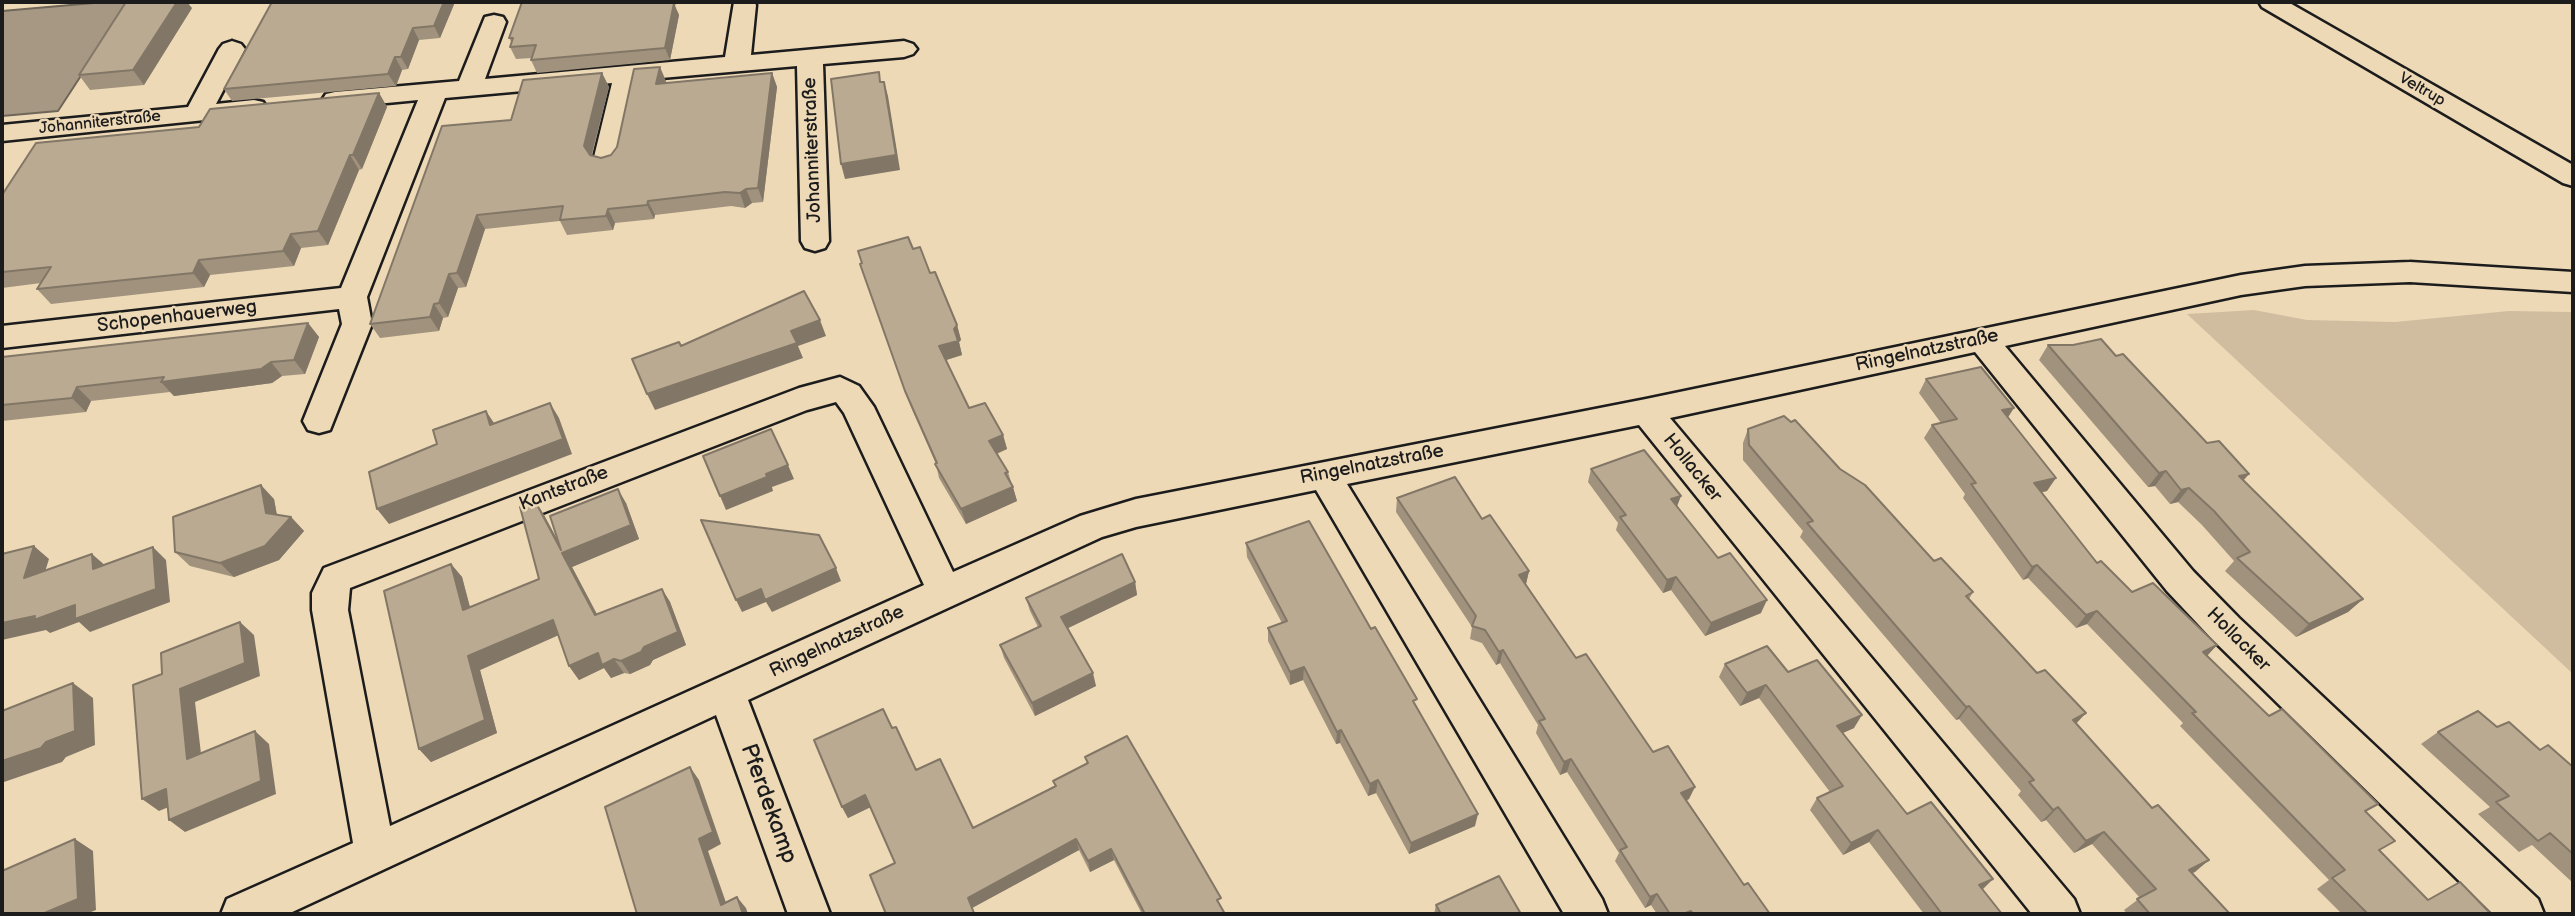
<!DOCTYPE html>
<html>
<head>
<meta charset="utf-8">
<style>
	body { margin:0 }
	#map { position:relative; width:2575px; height:916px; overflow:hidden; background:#eed9b7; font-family:"Balsamiq Sans",sans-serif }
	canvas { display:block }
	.frame { position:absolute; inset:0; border:4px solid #1c1c1c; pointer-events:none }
</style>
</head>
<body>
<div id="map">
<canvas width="2575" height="916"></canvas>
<div class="frame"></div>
</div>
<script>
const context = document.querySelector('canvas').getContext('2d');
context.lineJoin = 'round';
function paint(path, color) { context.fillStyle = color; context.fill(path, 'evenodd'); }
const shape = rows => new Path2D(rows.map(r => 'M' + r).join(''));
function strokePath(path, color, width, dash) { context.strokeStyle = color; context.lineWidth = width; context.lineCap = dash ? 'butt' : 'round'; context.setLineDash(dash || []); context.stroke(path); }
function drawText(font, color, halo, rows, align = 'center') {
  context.font = font + ' "Balsamiq Sans",sans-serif'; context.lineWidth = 5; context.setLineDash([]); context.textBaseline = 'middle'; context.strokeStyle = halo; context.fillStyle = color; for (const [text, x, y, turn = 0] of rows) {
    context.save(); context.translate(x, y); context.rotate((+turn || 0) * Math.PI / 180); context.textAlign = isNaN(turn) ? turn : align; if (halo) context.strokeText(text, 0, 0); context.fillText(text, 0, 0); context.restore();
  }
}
const green = shape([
	[2254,310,2307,320,2395,322,2509,311,2573,312,2573,674,2187,314]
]);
const water = shape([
	[105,2,129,2,58,111,2,116,2,11,105,2]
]);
const minor = shape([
	[734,2,754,2,756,5,751,55,904,41,913,44,917,49,913,54,904,57,823,64,829,241,825,248,815,251,805,248,801,241,797,66,639,80,621,161,617,167,607,170,597,167,593,161,612,83,445,98,367,297,372,324,330,430,319,433,308,430,303,421,342,324,339,309,2,348,2,326,341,288,418,100,335,108,326,106,322,100,326,94,335,92,459,81,485,17,494,15,503,17,506,22,485,79,725,57,734,2],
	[2259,2,2288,2,2573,165,2573,186,2563,183,2262,7,2259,2],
	[232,41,241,44,245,49,216,104,254,100,263,102,267,108,263,114,2,141,2,125,188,107,219,49,223,44,232,41],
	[2410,262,2573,272,2573,292,2410,282,2305,286,2241,295,2005,346,2193,571,2239,618,2538,899,2544,914,2493,914,2213,640,2167,591,1975,352,1670,418,2074,899,2080,914,2032,914,1639,425,1347,484,1602,899,1608,914,1564,914,1316,490,1136,527,1102,537,748,700,830,914,788,914,716,715,288,914,221,914,227,899,353,843,312,610,312,593,324,568,799,388,840,377,859,386,874,407,953,572,1080,516,1136,499,1646,399,2241,275,2305,266,2410,262],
	[836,402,844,413,924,585,390,826,348,610,350,588,807,410,836,402]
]);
const wall = shape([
	[272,2,455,2,440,38,419,40,408,69,402,70,396,86,232,101,224,89],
	[676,2,675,6,679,15,670,60,537,73,531,60,532,58,516,59,510,47,512,43,509,38],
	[192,8,144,85,90,90,79,75],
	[602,73,609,87,592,156,601,158,611,155,666,81,665,83,772,73,777,87,763,202,752,203,745,208,731,206,655,215,654,219,615,223,613,230,567,235,560,221,485,229,466,287,458,288,448,317,443,318,439,331,380,338,370,324,511,120],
	[379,93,387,107,362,169,359,170,328,245,301,248,294,266,210,275,204,287,51,304,37,289,41,283,2,288,2,195,199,127],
	[913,249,930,273,957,325,961,340,959,342,962,355,946,360,969,408,1003,435,1007,449,997,454,1008,472,1017,501,966,524,939,478,936,464,910,405,860,264],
	[308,323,319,337,305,374,282,376,272,383,174,396,170,392,91,401,86,412,2,421,2,357],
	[2048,345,2116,356,2363,599,2348,612,2296,637,2225,571,2234,561,2202,525,2178,502,2170,504,2155,486,2148,487,2039,360],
	[1926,379,2008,417,2047,491,2042,492,2097,563,2132,592,2217,645,2207,656,2367,812,2380,851,2428,900,2491,914,2342,914,2317,889,2329,880,2180,726,2183,723,2087,624,2076,628,2028,578,2023,580,1963,498,1965,494,1924,438,1932,425,1941,423,1919,393],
	[1748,429,1840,469,1934,561,1973,592,1969,599,2076,724,2152,808,2209,860,2192,873,2230,914,2127,914,2124,910,2140,898,2092,844,2074,853,2046,820,2041,822,2018,795,2021,791,1959,719,1956,720,1800,537,1803,531,1743,460,1743,443],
	[1591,469,1677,507,1761,613,1705,636,1671,590,1663,593,1616,530,1618,523,1588,482],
	[1397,498,1482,519,1529,571,1526,584,1576,658,1653,752,1689,799,1687,800,1744,885,1770,914,1657,914,1651,905,1645,908,1615,861,1619,853,1567,772,1560,775,1536,733,1538,725,1500,663,1496,665,1482,643,1470,639,1472,627,1396,512],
	[274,499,277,515,291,517,304,531,279,560,234,577,190,566,175,552],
	[535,501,544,515,558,541,626,503,639,539,572,567,597,614,662,589,670,602,686,645,653,660,650,665,630,674,624,673,611,678,604,668,579,680,569,666,559,635,480,670,497,733,431,762,419,749,451,564,462,577,470,607,539,579],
	[1246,543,1371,629,1416,706,1475,826,1409,854,1376,793,1368,796,1340,743,1336,744,1303,680,1290,685,1268,641,1268,628,1282,623,1247,557],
	[1135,582,1137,595,1068,628,1096,686,1035,716,1004,658,1000,645,1038,627,1030,611,1026,598],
	[1725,664,1788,672,1854,728,1843,733,1907,814,1983,890,2002,914,1924,914,1869,842,1843,855,1810,810,1817,798,1830,792,1759,698,1740,706,1719,677],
	[2497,727,2573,767,2573,883,2532,845,2519,852,2478,814,2490,807,2421,744,2438,732],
	[892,728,916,770,973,828,1055,787,1053,781,1087,764,1085,757,1222,908,1225,914,1142,914,1114,860,1090,872,1079,850,972,908,895,863,870,807,848,818,842,807],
	[1436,905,1521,914,1434,914]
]);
const shadedWall = shape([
	[177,2,187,2,192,8,144,85,133,70],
	[444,2,455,2,440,38,434,26],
	[669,2,676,2,675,6,679,15,670,60,665,48],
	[413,28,419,40,408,69,401,57],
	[395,57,402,70,396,86,388,74],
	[660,67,666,81,662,98,656,84],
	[602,73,609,87,590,160,584,146],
	[772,73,777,87,763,202,758,188],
	[884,82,888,96,900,170,845,179,841,164],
	[379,93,387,107,362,169,353,155],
	[350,155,359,170,328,245,318,231],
	[746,189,752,203,745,208,740,193],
	[648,201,655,215,654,219,647,205],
	[608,209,615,223,613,230,606,216],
	[477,215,485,229,466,287,457,273],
	[291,234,301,248,294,266,283,251],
	[199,260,210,275,204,287,193,273],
	[449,274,458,288,448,317,439,303],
	[434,304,443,318,439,331,430,317],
	[820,320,826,336,798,346,803,358,655,410,647,394,791,331],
	[308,323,319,337,305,374,294,360],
	[957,325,961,340,959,342,962,355,943,361,939,346],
	[271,362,282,376,272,383,174,396,161,382],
	[77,387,91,401,86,412,72,398],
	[550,403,559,418,572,454,389,524,377,509],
	[2014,408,2005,422,2002,410],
	[486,411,496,426,490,425],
	[1003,435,1007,449,992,455,989,441],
	[788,465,794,479,772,487,773,491,726,510,720,496,766,474],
	[2166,471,2155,486,2148,487,2159,473],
	[2249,474,2237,488,2239,476],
	[2056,478,2047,491,2025,496,2034,483],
	[261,485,274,499,279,527,266,513],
	[1013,487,1017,501,966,524,961,509],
	[2189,488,2178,502,2170,504,2181,490],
	[618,489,626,503,639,539,572,567,604,628,595,615,535,501,544,515,564,552],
	[1681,496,1676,509,1671,499],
	[291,517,304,531,279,560,234,577,220,563],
	[34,546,49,559,39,591,24,578],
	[153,547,166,560,170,602,90,632,79,622,50,633,46,630,2,640,2,623],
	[92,554,107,567,93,569],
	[451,564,462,577,474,623,463,610],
	[2037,565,2028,578,2023,580,2032,567],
	[836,568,841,581,772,612,766,602,742,612,736,600,761,589],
	[1529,571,1526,584,1519,575],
	[1676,577,1671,590,1663,593,1667,580],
	[1135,582,1137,595,1064,630,1061,617],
	[662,589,670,602,686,645,653,660,650,665,630,674,621,661],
	[2363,599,2348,612,2296,637,2309,624],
	[1767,600,1761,613,1705,636,1711,623],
	[2097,611,2087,624,2076,628,2086,615],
	[553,620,563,633,480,670,497,733,431,762,419,749,468,656],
	[240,622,254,635,260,676,195,702,203,771,187,759,180,689],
	[2217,645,2205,658,2203,652],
	[1503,650,1500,663,1496,665,1499,652],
	[598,653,614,659,624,673,611,678,604,668,579,680,569,666],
	[1304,667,1303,680,1290,685,1290,672],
	[1093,673,1096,686,1035,716,1032,703],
	[73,683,93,698,95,745,66,757,62,762,4,782,2,780,2,761],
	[1766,685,1759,698,1740,706,1747,693],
	[1969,706,1959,719,1956,720,1966,707],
	[2086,713,2074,726,2073,720],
	[1862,715,1854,728,1829,739,1837,726],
	[1341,730,1340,743,1336,744,1337,732],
	[255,731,269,744,276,794,185,832,169,820],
	[1571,759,1567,772,1560,775,1564,762],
	[690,767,699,780,721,844,708,851,730,914,721,905,699,839],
	[1378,780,1376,793,1368,796,1370,784],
	[1695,787,1689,799,1676,805,1681,793],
	[166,789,183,801,159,811,142,799],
	[865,795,871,807,848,818,842,807],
	[2058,807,2046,820,2041,822,2053,810],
	[1478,814,1475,826,1409,854,1411,843],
	[1878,830,1869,842,1843,855,1851,843],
	[2104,832,2092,844,2074,853,2086,841],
	[75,839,93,851,96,910,86,914,42,914],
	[1076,839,1079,850,972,908,968,898],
	[1111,849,1114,860,1090,872,1088,861],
	[2209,860,2195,872,2176,881,2189,870],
	[1993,879,1982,890,1979,885],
	[1657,894,1651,905,1645,908,1650,897],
	[737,897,746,908,748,914,743,914]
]);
const building = shape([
	[126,2,177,2,133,70,79,75,126,2],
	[272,2,444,2,434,26,413,28,401,57,395,57,388,74,224,89,272,2],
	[522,2,669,2,669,3,674,3,665,48,531,60,536,45,510,47,513,38,509,38,522,2],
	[660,67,656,84,772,73,758,188,746,189,740,193,725,192,648,201,647,205,608,209,606,216,560,220,563,206,477,215,457,273,449,274,439,303,434,304,430,317,370,324,442,126,511,120,523,80,602,73,584,146,590,155,601,158,611,155,617,147,634,69,660,67],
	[879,72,880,82,884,82,896,155,841,164,831,79,879,72],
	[379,93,353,155,350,155,318,231,291,234,283,251,199,260,193,273,37,289,51,267,2,272,2,195,36,143,199,127,210,109,379,93],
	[908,237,913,249,920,247,930,273,935,272,957,325,954,329,958,341,939,346,969,408,985,403,1003,435,989,441,1008,472,1005,473,1013,487,961,509,935,464,937,463,905,391,860,264,862,263,858,251,908,237],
	[804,291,820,320,791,331,797,343,647,394,632,359,679,342,681,346,804,291],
	[308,323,294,360,271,362,261,369,161,382,164,377,77,387,72,398,2,405,2,357,308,323],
	[2101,339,2116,356,2123,354,2207,443,2219,441,2249,474,2239,476,2363,599,2309,624,2237,558,2250,552,2214,511,2189,488,2181,490,2166,471,2159,473,2048,345,2073,345,2101,339],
	[1981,367,2014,408,2002,410,2056,478,2034,483,2097,563,2101,561,2132,592,2153,583,2217,645,2203,652,2269,716,2282,709,2378,804,2365,811,2395,841,2379,850,2428,900,2460,882,2491,914,2368,914,2332,878,2345,870,2192,713,2196,712,2097,611,2086,615,2037,565,2032,567,1971,484,1976,483,1932,425,1957,419,1926,379,1981,367],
	[550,403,563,439,377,509,369,472,437,444,433,430,486,411,490,425,550,403],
	[1784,416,1791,422,1795,420,1840,469,1865,485,1934,561,1941,558,1973,592,1966,596,2037,673,2045,670,2086,713,2073,720,2152,808,2158,805,2209,860,2189,870,2230,914,2150,914,2137,899,2156,889,2104,832,2086,841,2058,807,2053,810,2029,782,2034,780,1969,706,1966,707,1807,523,1813,521,1749,445,1748,429,1784,416],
	[771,429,788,465,766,474,767,477,720,496,703,456,771,429],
	[1644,450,1681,496,1671,499,1718,558,1730,553,1767,600,1711,623,1676,577,1667,580,1620,517,1626,515,1591,469,1644,450],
	[1455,477,1482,519,1490,515,1529,571,1519,575,1576,658,1586,654,1653,752,1668,746,1695,787,1681,793,1744,885,1748,883,1770,914,1693,914,1691,911,1683,914,1670,914,1657,894,1650,897,1620,850,1627,847,1571,759,1564,762,1539,721,1545,719,1503,650,1499,652,1485,630,1472,626,1476,616,1397,498,1455,477],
	[261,485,266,513,291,517,265,546,220,563,175,552,173,517,261,485],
	[618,489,631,525,562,553,595,615,662,589,678,632,644,647,641,652,621,661,614,659,602,665,598,653,569,666,553,620,468,656,485,720,419,749,384,591,451,564,463,610,539,579,520,507,535,501,561,550,550,516,618,489],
	[701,520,819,535,836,568,765,600,761,589,736,600,701,520],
	[1309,521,1371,629,1375,627,1417,699,1413,701,1478,814,1411,843,1378,780,1370,784,1341,730,1337,732,1304,667,1290,672,1268,628,1287,621,1246,543,1309,521],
	[34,546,24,578,92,554,93,569,153,547,156,589,75,619,75,605,34,620,35,616,2,623,2,554,34,546],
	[1122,554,1135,582,1061,617,1093,673,1032,703,1000,645,1041,626,1026,598,1122,554],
	[240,622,245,663,180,689,187,759,255,731,261,781,169,820,166,789,142,799,133,685,162,674,161,653,240,622],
	[1767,646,1788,672,1817,660,1862,715,1837,726,1907,814,1931,802,1993,879,1979,885,2002,914,1942,914,1878,830,1851,843,1817,798,1843,786,1766,685,1747,693,1725,664,1767,646],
	[73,683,75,731,46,742,41,748,2,761,2,711,73,683],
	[883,709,892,728,896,727,916,770,940,759,973,828,1056,786,1053,781,1088,763,1085,757,1127,736,1221,898,1217,900,1225,914,1145,914,1111,849,1088,861,1076,839,968,898,974,913,972,914,886,914,870,875,895,863,865,795,842,807,814,740,883,709],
	[2478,711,2497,727,2509,722,2540,750,2548,745,2573,767,2573,854,2550,833,2538,841,2496,802,2509,796,2438,732,2478,711],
	[690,767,713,832,699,839,721,905,737,897,743,914,637,914,605,807,690,767],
	[75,839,78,899,42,914,2,914,2,871,75,839],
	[1499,876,1521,914,1441,914,1436,905,1499,876]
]);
const farStreetnames = [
	["Veltrup",2422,90,30],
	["Johanniterstraße",100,123,-6]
];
const streetNames = [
	["Johanniterstraße",813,150,-92],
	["Schopenhauerweg",177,317,-7],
	["Ringelnatzstraße",1927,351,-12],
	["Ringelnatzstraße",1372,465,-11],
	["Hollacker",1692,468,51],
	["Kantstraße",564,489,-21],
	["Hollacker",2238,640,45],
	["Ringelnatzstraße",837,642,-25]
];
const nearStreetnames = [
	["Pferdekamp",768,804,70]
];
paint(green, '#d0bda0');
paint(water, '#a69882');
strokePath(water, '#6f6659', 2);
strokePath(minor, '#1c1c1c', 5);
paint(minor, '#eed9b7');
paint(wall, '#a0927d');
paint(shadedWall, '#827766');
paint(building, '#baaa91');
strokePath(building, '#827766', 2);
drawText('16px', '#1c1c1c', '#eed9b7', farStreetnames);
drawText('19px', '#1c1c1c', '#eed9b7', streetNames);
drawText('23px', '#1c1c1c', '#eed9b7', nearStreetnames);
</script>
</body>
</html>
